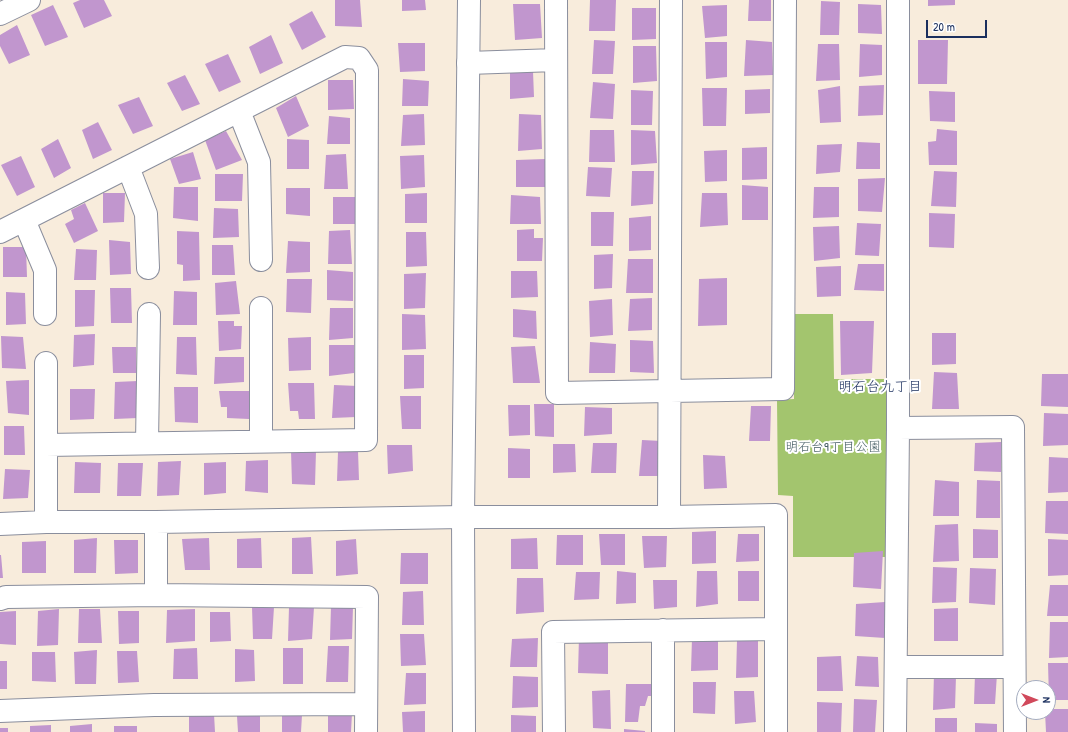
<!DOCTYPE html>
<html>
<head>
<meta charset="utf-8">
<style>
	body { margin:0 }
	#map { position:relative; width:1068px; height:732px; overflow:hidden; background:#f8ecdc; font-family:"Patrick Hand",sans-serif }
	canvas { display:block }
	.north { position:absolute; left:1016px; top:680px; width:40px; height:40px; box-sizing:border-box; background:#fff; border:1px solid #a4acbf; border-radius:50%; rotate:90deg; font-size:11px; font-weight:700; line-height:16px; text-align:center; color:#1b2f5e }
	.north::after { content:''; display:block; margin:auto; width:14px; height:18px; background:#d1495b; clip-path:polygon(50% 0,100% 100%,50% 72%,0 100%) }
	.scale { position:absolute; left:926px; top:20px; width:61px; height:18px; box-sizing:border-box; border:2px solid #1b2f5e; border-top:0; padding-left:5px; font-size:12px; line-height:14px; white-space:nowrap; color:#1b2f5e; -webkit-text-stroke:3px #fff; paint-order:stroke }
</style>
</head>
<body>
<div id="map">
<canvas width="1068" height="732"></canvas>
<div class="north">N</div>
<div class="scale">20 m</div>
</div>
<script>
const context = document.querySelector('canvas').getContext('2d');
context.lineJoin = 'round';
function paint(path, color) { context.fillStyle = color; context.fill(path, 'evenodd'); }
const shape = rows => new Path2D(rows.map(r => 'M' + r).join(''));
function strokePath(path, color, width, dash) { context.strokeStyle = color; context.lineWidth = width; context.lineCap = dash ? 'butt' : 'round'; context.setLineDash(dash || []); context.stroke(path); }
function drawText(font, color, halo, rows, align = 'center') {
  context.font = font + ' "Patrick Hand","Klee One",sans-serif'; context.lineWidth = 4; context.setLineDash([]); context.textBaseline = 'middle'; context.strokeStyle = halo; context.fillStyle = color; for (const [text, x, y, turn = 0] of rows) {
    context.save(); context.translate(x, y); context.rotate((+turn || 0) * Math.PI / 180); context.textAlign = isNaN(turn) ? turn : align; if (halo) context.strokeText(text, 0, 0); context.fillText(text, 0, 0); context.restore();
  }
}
const green = shape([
	[794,314,833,314,834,379,887,379,888,557,793,557,793,496,778,495,777,400,794,399]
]);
const building = shape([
	[80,0,104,0,112,16,84,28,73,3],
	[335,0,360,0,362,27,335,26],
	[402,0,425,0,426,10,402,11],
	[590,0,616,0,615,31,589,31],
	[749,0,771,0,771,21,748,21],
	[928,0,955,0,955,5,928,6],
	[821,1,840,2,839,35,820,35],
	[513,4,540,4,542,38,515,40],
	[858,4,881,5,882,34,858,33],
	[53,5,68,37,45,46,31,15],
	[727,5,727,36,705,38,702,6],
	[632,8,656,8,656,39,632,40],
	[312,11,326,37,302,50,289,24],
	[17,25,30,55,9,64,0,46,0,35],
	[271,35,283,63,260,74,249,47],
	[594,40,615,41,613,74,592,74],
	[746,40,772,42,773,75,744,76],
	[918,40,948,40,947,84,918,84],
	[705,42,727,42,727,77,706,79],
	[398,43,425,43,425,71,400,72],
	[818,44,839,44,840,80,816,81],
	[860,44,882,45,882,75,859,77],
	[633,46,656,46,657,81,633,83],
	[228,54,241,82,219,92,205,64],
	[510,71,533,71,534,97,510,99],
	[185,75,200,104,182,111,167,83],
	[403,79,429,81,428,106,402,106],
	[328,80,353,80,354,109,328,110],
	[593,82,615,84,613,119,590,118],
	[884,85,883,115,858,116,859,86],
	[840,86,841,122,820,123,818,90],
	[702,88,727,88,726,126,703,126],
	[770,89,770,113,745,114,745,90],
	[631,90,653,91,652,125,631,125],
	[929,91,955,92,955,122,930,121],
	[296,96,309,126,288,137,276,108],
	[139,97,153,126,133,134,118,105],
	[424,114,425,145,401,146,403,115],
	[519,114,541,115,542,149,518,151],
	[329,116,350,118,350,144,327,144],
	[98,122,112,150,93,159,82,130],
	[937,129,957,131,957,165,929,165,928,142,936,141],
	[590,130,614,130,615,162,589,162],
	[631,130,655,131,657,163,631,165],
	[226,131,242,160,216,170,205,140],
	[58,139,71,168,54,178,41,149],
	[287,139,309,140,309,169,287,169],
	[857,142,880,143,880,169,856,169],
	[842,144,840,172,816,174,817,145],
	[767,147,767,179,742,180,742,148],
	[727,150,727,181,705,182,704,151],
	[193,152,201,179,179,184,170,159],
	[346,154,348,189,324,189,326,155],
	[424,155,425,187,401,189,400,156],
	[21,156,35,187,17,196,1,165],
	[545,159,545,187,516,187,516,160],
	[588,167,612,168,610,197,586,196],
	[632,171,654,171,653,204,631,206],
	[934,171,957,172,956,207,931,206],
	[215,174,243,174,242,201,215,201],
	[885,178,882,212,858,211,858,179],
	[742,185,768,187,768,220,742,220],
	[174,187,198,187,198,221,173,218],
	[814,187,839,187,839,217,813,218],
	[286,188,310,188,310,216,286,214],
	[103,193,125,193,124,222,103,223],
	[427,193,427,223,405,223,405,194],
	[702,193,727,193,728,225,700,227],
	[511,195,540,197,541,224,510,224],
	[333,197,356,197,356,224,333,224],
	[85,203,98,231,74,243,65,224,74,219,71,210],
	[214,208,238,209,239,237,213,238],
	[591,212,614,212,613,246,591,246],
	[929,213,955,214,954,248,929,247],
	[651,216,651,250,629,251,629,218],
	[857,223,881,224,879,256,855,255],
	[839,226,840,258,814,261,813,227],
	[534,229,534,238,543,238,542,261,517,261,517,230],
	[350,230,352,264,328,264,329,231],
	[177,231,199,232,200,280,183,281,183,265,177,264],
	[406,232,426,232,427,266,406,267],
	[109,240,130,242,131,274,110,275],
	[288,241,310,242,310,272,286,273],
	[212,245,233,245,235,275,212,275],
	[3,247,26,247,27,277,3,277],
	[76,249,97,250,96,280,74,280],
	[613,254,612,288,594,289,594,255],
	[628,259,653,259,653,293,626,293],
	[858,264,884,264,884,291,854,290],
	[841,266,841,296,817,297,816,267],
	[327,270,353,272,353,301,327,300],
	[511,271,537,271,538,297,511,298],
	[426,273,425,308,404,309,404,274],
	[727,278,727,325,698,326,699,279],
	[287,279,312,279,311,313,286,312],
	[236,281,240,314,216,315,215,283],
	[110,288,131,288,132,323,111,323],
	[75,290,95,290,94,326,75,327],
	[174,291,197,292,197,325,173,325],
	[6,292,25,293,26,324,6,325],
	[652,298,652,330,628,331,630,299],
	[612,299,613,335,590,337,589,301],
	[330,308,353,308,353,338,329,340],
	[513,309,536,311,537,339,513,337],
	[402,314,425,315,426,349,402,350],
	[218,321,234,321,234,326,242,326,241,349,219,351],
	[840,321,874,321,872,373,841,375],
	[932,333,956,333,956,364,932,365],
	[95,334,94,365,73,367,74,335],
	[1,336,23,337,26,369,2,368],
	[177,337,196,337,197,375,176,374],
	[311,337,311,370,289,371,288,338],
	[630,340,653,341,654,373,630,372],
	[590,342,616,344,615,373,589,373],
	[329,345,354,345,354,373,329,376],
	[535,346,540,383,513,383,511,347],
	[112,347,136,347,136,373,113,373],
	[404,355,424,355,424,388,404,389],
	[215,357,244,357,244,382,214,384],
	[934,372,957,373,959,409,932,409],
	[1042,374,1068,374,1068,407,1041,406],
	[29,380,29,415,8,413,6,381],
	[138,381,138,418,114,419,115,382],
	[288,383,314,383,315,419,299,419,298,411,290,411],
	[334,385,358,386,356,417,332,418],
	[174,387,198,387,198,423,175,422],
	[70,389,95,389,94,419,70,420],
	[219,391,250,391,249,419,227,418,227,407,221,407],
	[400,396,421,396,421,429,402,429],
	[534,404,554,404,554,437,535,436],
	[508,405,530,405,530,435,509,436],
	[751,406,771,406,770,441,749,441],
	[585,407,612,408,612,434,584,436],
	[1044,413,1068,414,1068,445,1043,446],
	[4,426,24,426,25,455,4,455],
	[642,440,662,441,664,476,639,476],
	[1001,442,1001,472,974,471,975,443],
	[593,443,617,443,616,473,591,473],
	[553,444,575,444,576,472,553,473],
	[387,445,412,445,413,471,388,474],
	[508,448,530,449,530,478,508,478],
	[291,451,316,451,315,485,292,484],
	[358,451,359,480,337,481,338,452],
	[703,455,725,456,727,488,704,489],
	[1049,457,1068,458,1068,492,1048,493],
	[268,460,268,493,245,491,246,461],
	[181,461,179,495,157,496,158,462],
	[75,462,101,463,100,493,74,493],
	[226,462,226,493,204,495,204,463],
	[118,463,143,463,141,496,117,496],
	[5,469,30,470,28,498,3,499],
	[935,480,959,482,959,516,933,516],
	[977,480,1000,481,1000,518,976,518],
	[1046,501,1068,501,1068,534,1045,533],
	[958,524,959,561,933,562,935,525],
	[973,529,998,530,998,558,973,558],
	[716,531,716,563,692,564,692,532],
	[599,534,625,534,625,565,601,565],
	[738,534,759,534,759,561,736,562],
	[557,535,583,535,583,565,556,565],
	[642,536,667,536,666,567,644,568],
	[311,537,313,574,292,574,292,538],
	[97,538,96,573,74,573,74,540],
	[209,538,210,570,185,570,182,539],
	[261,538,262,568,237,568,237,539],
	[537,538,538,569,511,569,511,539],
	[356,539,358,574,336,576,336,541],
	[1048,539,1068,540,1068,575,1048,576],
	[114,540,138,540,138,573,115,574],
	[46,541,46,573,22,573,22,542],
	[883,551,881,589,853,587,854,553],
	[401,553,428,553,428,584,400,584],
	[0,555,1,555,3,578,0,578],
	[933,567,957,568,956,602,932,603],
	[970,568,996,569,995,605,969,603],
	[617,571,636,573,636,603,616,604],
	[697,571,717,571,718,604,696,607],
	[738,571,759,571,759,601,738,601],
	[576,572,600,572,599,599,574,600],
	[517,578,543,578,544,612,516,614],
	[653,580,677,580,677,607,654,609],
	[1050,585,1068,585,1068,616,1047,616],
	[423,591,424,625,402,625,403,592],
	[885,602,885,638,855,636,856,604],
	[331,606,353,607,352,639,330,640],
	[252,607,274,607,272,639,253,639],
	[289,607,314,607,312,639,288,641],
	[958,608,958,641,934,641,934,609],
	[59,609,58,645,37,646,38,611],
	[79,609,100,609,102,643,78,643],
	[195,609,195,641,166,643,167,610],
	[16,611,16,645,0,644,0,612],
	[118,611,139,611,139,643,119,644],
	[210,612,230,612,231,641,210,642],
	[1050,622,1068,622,1068,657,1049,658],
	[400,634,424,634,426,665,401,666],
	[579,637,608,639,608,674,578,673],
	[538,638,537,667,510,667,512,639],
	[692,638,718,638,718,670,691,671],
	[758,639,758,677,736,678,737,640],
	[328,646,349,646,348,682,326,682],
	[197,648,198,679,173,679,174,649],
	[283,648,303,648,303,684,283,684],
	[235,649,254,650,255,681,235,682],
	[97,650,96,684,75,684,74,652],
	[117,651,137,651,139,682,118,683],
	[32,652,55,652,56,682,32,681],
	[841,656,843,691,817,691,817,657],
	[857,656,878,657,879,687,855,686],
	[0,661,7,661,7,689,0,689],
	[1048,663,1068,663,1068,700,1049,700],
	[406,673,426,673,426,704,404,705],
	[934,673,956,676,955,708,933,710],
	[975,674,997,674,995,704,974,704],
	[513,676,538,677,538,707,512,708],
	[693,682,716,682,715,714,693,713],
	[626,684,655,684,655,696,648,696,645,706,640,706,638,722,625,722],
	[610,690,611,729,593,728,592,691],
	[734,691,754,691,756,722,735,724],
	[854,699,877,700,875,732,853,732],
	[817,702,842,703,841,732,817,732],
	[1048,709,1068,709,1068,732,1046,732,1045,712,1048,712],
	[425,711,425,732,403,732,402,712],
	[189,712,214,714,215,732,189,732],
	[352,713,351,732,328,732,328,714],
	[260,715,260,732,238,732,237,716],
	[282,715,302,715,301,732,282,732],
	[511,715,536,716,536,732,511,732],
	[935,718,957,718,957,732,935,732],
	[975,723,997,724,997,732,975,732],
	[92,724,92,732,70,732,70,726],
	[51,725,51,732,30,732,30,726],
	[114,726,137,726,137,732,114,732],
	[0,728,8,728,8,732,0,732],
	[624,729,645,731,645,732,624,732]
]);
const minor = shape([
	[556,0,557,393,783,389,785,0],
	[0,14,29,0],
	[468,63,556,60],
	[239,111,259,162,261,260],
	[128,167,146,214,148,268],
	[24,220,45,270,45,314],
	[0,232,345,57,359,58,367,70,366,440,46,445],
	[261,308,261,441],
	[46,363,46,522],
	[898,428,1013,427,1015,732],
	[147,443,149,314],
	[669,517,671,0],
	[156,522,156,595],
	[0,524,46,522,156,522,463,517,669,517,776,515,776,732],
	[0,599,6,597,156,595,367,597,366,732],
	[663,630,663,732],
	[896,667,1014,667],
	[0,711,154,705,366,704],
	[554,732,553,632,776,629],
	[895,732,898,428,898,0]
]);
const tertiary = shape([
	[464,732,463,517,469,0]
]);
const parkNames = [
	["明石台9丁目公園",833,448]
];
const neighbourhoodNames = [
	["明石台九丁目",880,387]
];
paint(green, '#a3c56e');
paint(building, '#c196ce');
strokePath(minor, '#8a8e9d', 24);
strokePath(tertiary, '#8a8e9d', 24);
strokePath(minor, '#fff', 22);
strokePath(tertiary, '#fff', 22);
drawText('13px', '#445c63', '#fff', parkNames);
drawText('14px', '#1b2f5e', '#fff', neighbourhoodNames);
</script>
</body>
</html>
